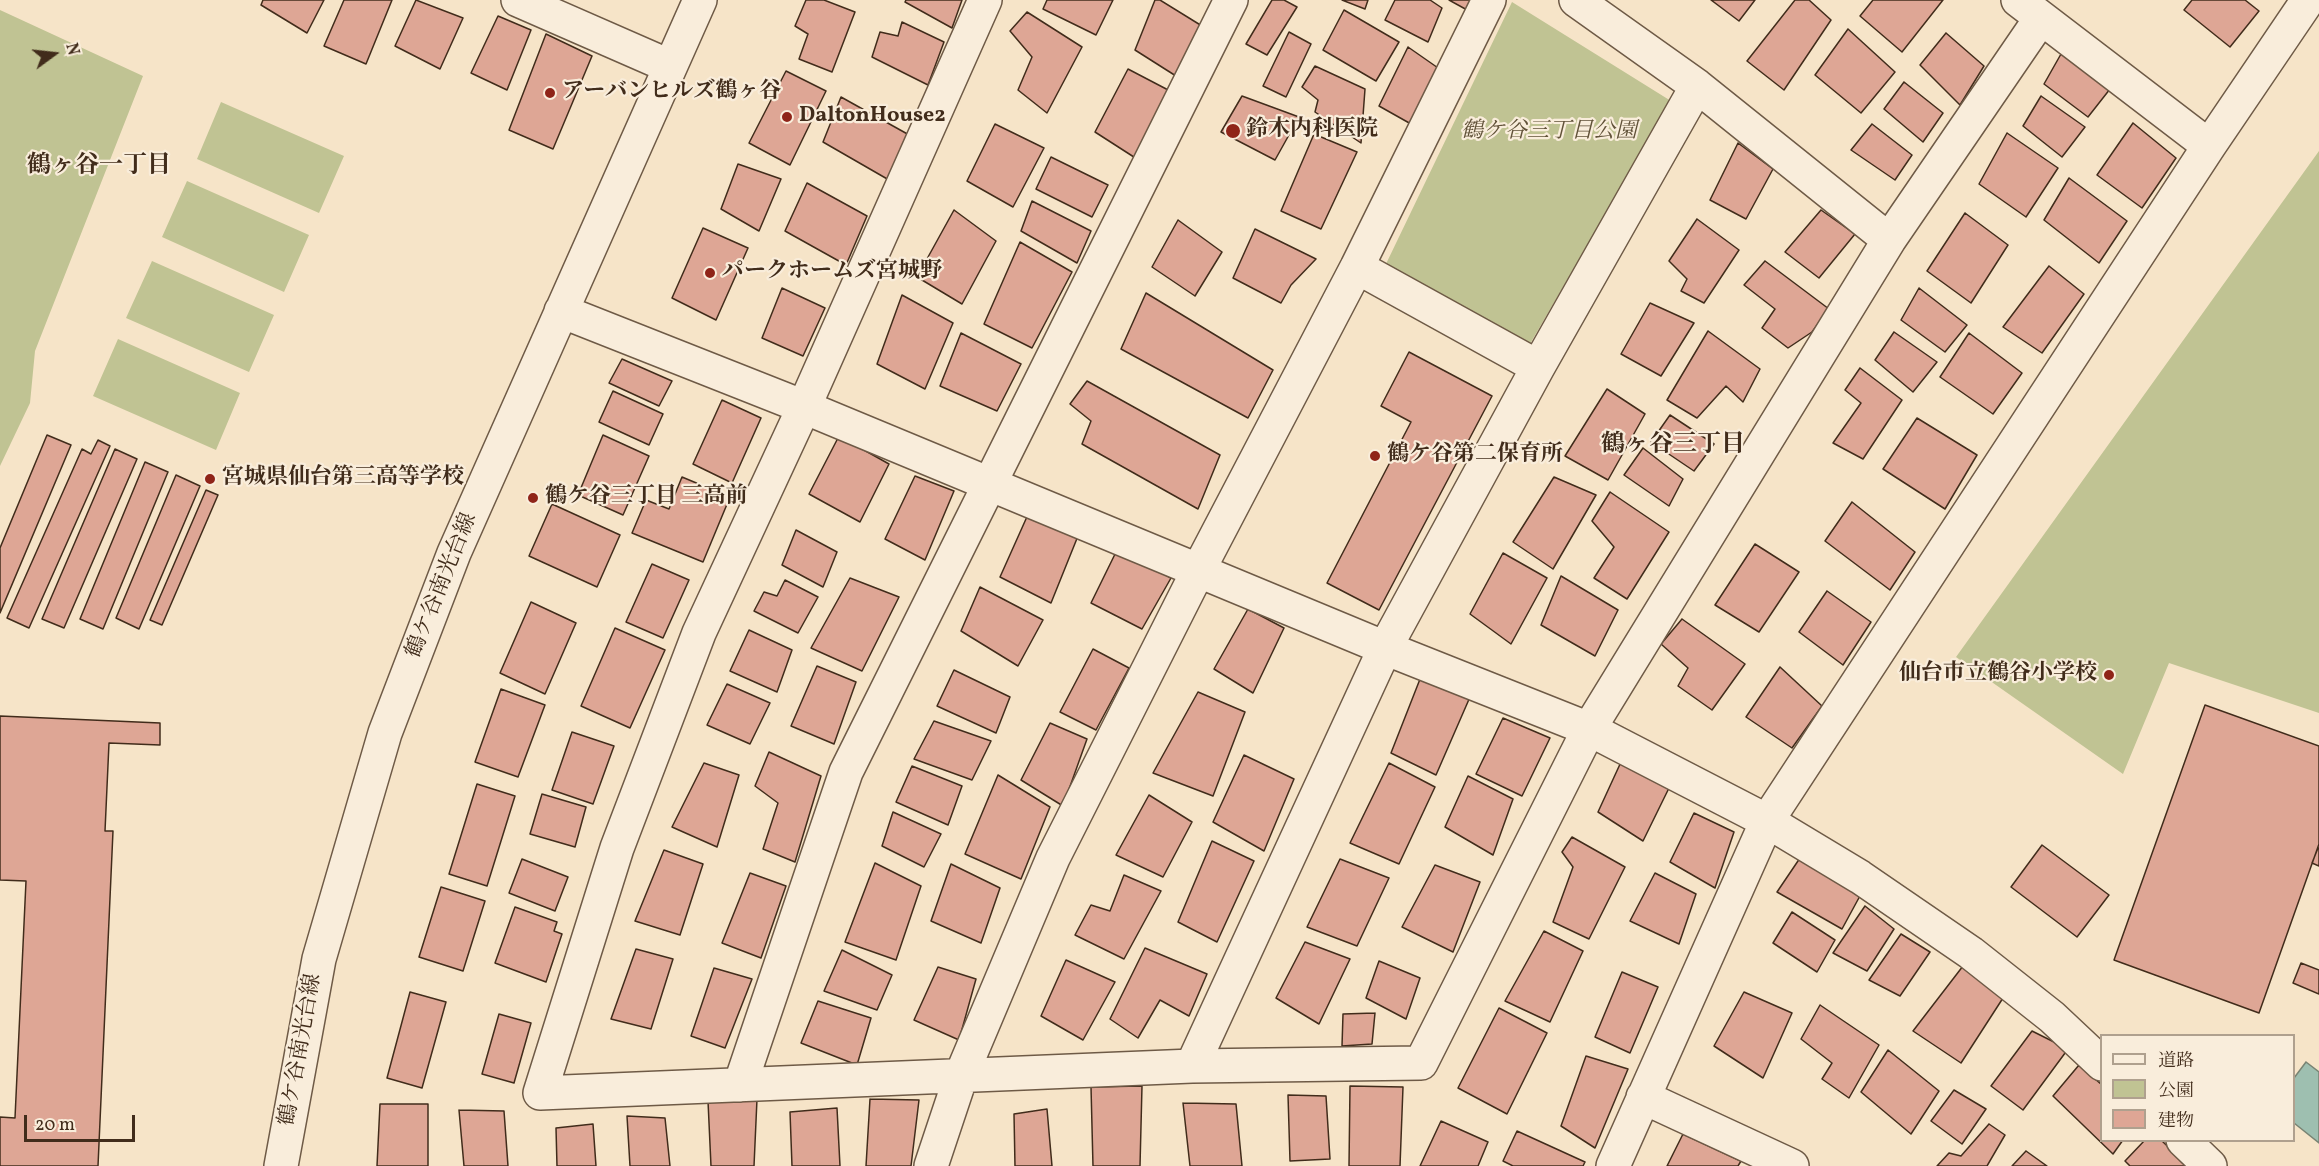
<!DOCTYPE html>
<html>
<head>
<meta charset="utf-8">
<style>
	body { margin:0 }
	#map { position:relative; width:2319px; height:1166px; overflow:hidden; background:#f6e4c8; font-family:Vollkorn,"Noto Serif JP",serif }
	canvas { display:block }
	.legend { position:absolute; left:2100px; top:1034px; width:195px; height:108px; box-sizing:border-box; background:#f9eddb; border:2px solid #afa08e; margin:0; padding:8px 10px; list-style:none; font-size:18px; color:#412c1b }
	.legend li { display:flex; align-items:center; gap:12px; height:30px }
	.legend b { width:30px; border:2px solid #afa08e }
	.north { position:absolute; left:24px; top:24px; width:60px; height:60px; -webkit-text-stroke:4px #f9eddb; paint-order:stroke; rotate:75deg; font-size:16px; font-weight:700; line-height:24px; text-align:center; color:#412c1b }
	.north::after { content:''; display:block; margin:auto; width:21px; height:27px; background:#412c1b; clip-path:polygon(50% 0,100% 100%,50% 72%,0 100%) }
	.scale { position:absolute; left:24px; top:1115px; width:111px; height:27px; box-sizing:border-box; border:3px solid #412c1b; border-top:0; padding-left:8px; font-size:18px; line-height:21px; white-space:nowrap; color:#412c1b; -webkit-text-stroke:4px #f9eddb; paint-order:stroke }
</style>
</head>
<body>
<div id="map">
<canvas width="2319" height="1166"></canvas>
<ul class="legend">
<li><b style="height:8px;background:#f9eddb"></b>道路</li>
<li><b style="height:16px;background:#c0c393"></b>公園</li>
<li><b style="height:16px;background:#dea695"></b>建物</li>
</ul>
<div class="north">N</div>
<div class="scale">20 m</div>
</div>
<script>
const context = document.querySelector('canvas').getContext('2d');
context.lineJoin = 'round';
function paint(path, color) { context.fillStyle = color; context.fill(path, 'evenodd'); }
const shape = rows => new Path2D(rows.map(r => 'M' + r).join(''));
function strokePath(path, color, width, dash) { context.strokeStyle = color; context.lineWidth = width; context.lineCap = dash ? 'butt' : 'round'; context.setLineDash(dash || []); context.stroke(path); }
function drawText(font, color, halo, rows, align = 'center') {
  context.font = font + ' Vollkorn,"Noto Serif JP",serif'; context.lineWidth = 4.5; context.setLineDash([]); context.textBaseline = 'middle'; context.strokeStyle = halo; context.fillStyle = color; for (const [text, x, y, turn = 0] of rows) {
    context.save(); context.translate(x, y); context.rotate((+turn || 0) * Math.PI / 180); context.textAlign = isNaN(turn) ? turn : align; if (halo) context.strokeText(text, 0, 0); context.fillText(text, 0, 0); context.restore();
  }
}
const green = shape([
	[1512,2,1671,101,1527,349,1385,266],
	[0,10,143,76,35,351,30,403,0,466],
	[221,102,344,156,319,213,197,159],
	[2319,151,2319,713,2169,663,2123,774,1956,657],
	[187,181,309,235,284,292,162,237],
	[152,261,274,315,249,372,126,318],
	[118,339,240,393,216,450,93,396]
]);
const water = shape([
	[2306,1062,2319,1072,2319,1143,2294,1123,2294,1078,2306,1062]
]);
const building = shape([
	[263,0,324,0,307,33,261,5,263,0],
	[344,0,392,0,366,64,324,46,344,0],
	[416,0,463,18,440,69,395,46,416,0],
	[806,0,824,0,855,12,832,72,799,59,808,34,795,26,806,0],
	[906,0,962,0,952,28,905,2,906,0],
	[1047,0,1113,0,1096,35,1043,9,1047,0],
	[1155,0,1160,0,1202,26,1176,76,1135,50,1155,0],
	[1272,0,1284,0,1297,7,1267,55,1246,44,1272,0],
	[1342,0,1368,0,1365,9,1342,0],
	[1395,0,1430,0,1442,8,1428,42,1385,20,1395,0],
	[1449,0,1473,0,1469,11,1449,0],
	[1711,0,1755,0,1739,21,1711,0],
	[1795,0,1809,0,1831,20,1784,90,1747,61,1795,0],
	[1873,0,1943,0,1902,52,1860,16,1873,0],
	[2192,0,2245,0,2259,11,2230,47,2184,10,2192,0],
	[1344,10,1399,42,1376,81,1323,50,1344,10],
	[1027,12,1082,47,1047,113,1018,90,1032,57,1010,31,1027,12],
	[498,16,531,30,507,90,471,73,498,16],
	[902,22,944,42,928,85,872,57,880,32,898,36,902,22],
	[1848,29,1895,72,1861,113,1815,75,1848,29],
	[1289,32,1311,44,1286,97,1263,86,1289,32],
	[1946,33,1984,66,1960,105,1920,65,1946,33],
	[546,34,592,56,553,149,509,130,546,34],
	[1408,47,1441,70,1411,124,1379,106,1408,47],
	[2061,54,2110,89,2088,117,2044,84,2061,54],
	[1315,66,1365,89,1361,143,1315,112,1318,100,1302,87,1315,66],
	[1128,69,1172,92,1137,159,1095,132,1128,69],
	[786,71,826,91,790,165,749,143,786,71],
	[1904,82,1943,113,1923,142,1884,109,1904,82],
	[1242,96,1299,117,1275,160,1221,132,1242,96],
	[2041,96,2085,127,2062,157,2023,126,2041,96],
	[841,97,911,136,889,180,823,142,841,97],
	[2133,123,2176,158,2142,208,2097,175,2133,123],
	[995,124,1044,148,1013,207,967,181,995,124],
	[1872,124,1912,155,1895,180,1851,150,1872,124],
	[2007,133,2058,168,2026,217,1979,184,2007,133],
	[1314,134,1357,152,1321,229,1281,211,1314,134],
	[1738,143,1773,169,1746,219,1710,200,1738,143],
	[1051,157,1108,185,1092,217,1036,189,1051,157],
	[738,164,781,179,759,231,721,209,738,164],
	[2069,178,2127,221,2099,263,2044,220,2069,178],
	[807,183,867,216,846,265,785,231,807,183],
	[1032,201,1091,231,1077,263,1021,231,1032,201],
	[954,210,996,241,962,304,917,277,954,210],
	[1821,210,1855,234,1819,278,1785,252,1821,210],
	[1965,213,2008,245,1971,303,1927,271,1965,213],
	[1697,219,1739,250,1704,303,1681,291,1687,279,1669,261,1697,219],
	[1178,220,1222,252,1195,296,1152,267,1178,220],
	[703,228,748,248,716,320,672,298,703,228],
	[1255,229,1316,259,1291,285,1281,303,1233,278,1255,229],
	[1020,242,1072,272,1032,348,984,324,1020,242],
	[1765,261,1829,309,1812,332,1788,348,1762,328,1775,309,1744,285,1765,261],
	[2049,266,2084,294,2042,353,2003,327,2049,266],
	[782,288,825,308,803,356,762,338,782,288],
	[1919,288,1967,325,1945,352,1901,320,1919,288],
	[1146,293,1273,370,1248,418,1121,349,1146,293],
	[902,295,953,323,925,389,877,364,902,295],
	[1650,303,1694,323,1661,376,1621,354,1650,303],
	[1708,331,1760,369,1743,402,1726,386,1697,418,1667,400,1708,331],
	[1894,332,1937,362,1913,392,1875,360,1894,332],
	[961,333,1021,364,997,411,940,386,961,333],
	[1969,333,2022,373,1993,414,1940,377,1969,333],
	[1409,352,1492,396,1379,610,1327,583,1411,422,1381,406,1409,352],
	[622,359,672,381,659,406,609,383,622,359],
	[1860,368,1902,400,1863,459,1833,443,1861,403,1845,390,1860,368],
	[1087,381,1220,455,1198,509,1082,444,1091,421,1070,404,1087,381],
	[1607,389,1645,414,1608,480,1565,456,1607,389],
	[613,391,663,414,649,445,599,422,613,391],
	[722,400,761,418,732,483,693,464,722,400],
	[1670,415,1714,444,1694,471,1651,442,1670,415],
	[1917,418,1977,455,1945,509,1883,469,1917,418],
	[47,435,71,445,0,613,0,548,47,435],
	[603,435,649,456,623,515,578,495,603,435],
	[839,436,889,464,860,522,809,494,839,436],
	[98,440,110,446,29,628,7,618,82,449,91,454,98,440],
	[1643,448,1683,479,1669,506,1624,475,1643,448],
	[115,449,137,459,64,628,42,619,115,449],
	[145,462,168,472,103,629,80,619,145,462],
	[176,475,200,486,139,629,116,618,176,475],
	[915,476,954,491,925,560,885,539,915,476],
	[682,477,730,497,703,562,632,533,646,500,669,509,682,477],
	[1554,477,1596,495,1553,569,1513,542,1554,477],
	[206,490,218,495,162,625,150,620,206,490],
	[1610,492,1669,532,1627,599,1594,578,1614,547,1592,521,1610,492],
	[1852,502,1915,552,1890,590,1825,541,1852,502],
	[552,504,620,535,597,587,529,556,552,504],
	[1030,510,1080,531,1051,603,1000,577,1030,510],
	[796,530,837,552,823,587,782,565,796,530],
	[1755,544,1799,572,1759,632,1715,605,1755,544],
	[1118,548,1171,578,1142,629,1091,603,1118,548],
	[1503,553,1547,578,1511,644,1470,614,1503,553],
	[652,564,689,580,663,638,626,622,652,564],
	[1561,576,1618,610,1595,656,1541,625,1561,576],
	[850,578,899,597,862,671,811,648,850,578],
	[785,580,818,597,798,633,754,611,764,592,777,596,785,580],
	[980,587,1043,620,1018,666,961,631,980,587],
	[1827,591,1871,622,1843,665,1799,632,1827,591],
	[531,602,576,623,545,694,500,673,531,602],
	[1248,609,1284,628,1253,693,1214,669,1248,609],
	[1682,619,1745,664,1712,710,1678,686,1688,668,1661,644,1682,619],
	[615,628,665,650,630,728,581,706,615,628],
	[749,630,792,650,777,692,730,671,749,630],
	[1093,649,1129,668,1096,730,1060,712,1093,649],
	[817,666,856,682,834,744,791,726,817,666],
	[1780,667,1822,706,1792,748,1746,717,1780,667],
	[954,670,1010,697,996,733,937,706,954,670],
	[1422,674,1470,697,1436,775,1391,753,1422,674],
	[727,684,770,703,750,744,707,725,727,684],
	[501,689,545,705,518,777,475,762,501,689],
	[1198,692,1245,712,1213,796,1153,773,1198,692],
	[2205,705,2319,746,2319,844,2259,1013,2114,960,2205,705],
	[0,716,160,723,160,745,109,743,105,831,113,831,98,1166,0,1166,0,1117,15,1118,26,881,0,880,0,716],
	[1503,718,1550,738,1522,796,1476,774,1503,718],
	[934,721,991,741,972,780,914,759,934,721],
	[1050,723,1087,739,1063,806,1021,780,1050,723],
	[572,732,614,746,593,804,552,790,572,732],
	[769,752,821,776,795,862,763,849,778,803,755,786,769,752],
	[1244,755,1294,779,1264,851,1213,822,1244,755],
	[1621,762,1669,788,1643,841,1598,812,1621,762],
	[704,763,739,775,717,847,672,827,704,763],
	[1389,763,1435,787,1399,864,1350,843,1389,763],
	[912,766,962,786,948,825,896,802,912,766],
	[998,775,1050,807,1021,879,965,854,998,775],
	[1468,776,1513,799,1493,855,1445,827,1468,776],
	[477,784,515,796,487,886,449,874,477,784],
	[542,794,586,807,575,847,530,834,542,794],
	[1149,795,1192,822,1163,877,1116,855,1149,795],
	[893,812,941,834,924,867,882,846,893,812],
	[1694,813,1734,832,1715,888,1670,862,1694,813],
	[1572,837,1625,867,1589,939,1553,922,1573,867,1562,852,1572,837],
	[1212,841,1254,861,1217,942,1178,922,1212,841],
	[2042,845,2109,895,2077,937,2011,887,2042,845],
	[2318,848,2319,848,2319,866,2312,863,2318,848],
	[664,850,703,864,680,935,635,921,664,850],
	[1800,858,1861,894,1842,929,1777,892,1800,858],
	[522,859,568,877,555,911,509,893,522,859],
	[1340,859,1389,878,1357,946,1307,927,1340,859],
	[875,863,921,886,896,960,845,942,875,863],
	[951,864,1000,888,981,943,931,921,951,864],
	[1435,865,1480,882,1453,952,1402,927,1435,865],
	[750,873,786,886,761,958,722,943,750,873],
	[1655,873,1696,894,1679,944,1630,921,1655,873],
	[1124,875,1161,891,1124,959,1075,935,1091,905,1110,911,1124,875],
	[441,887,485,901,463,971,419,957,441,887],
	[1865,906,1894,929,1867,971,1833,953,1865,906],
	[515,907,557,922,554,931,562,934,546,982,495,963,515,907],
	[1792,912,1835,940,1817,972,1773,943,1792,912],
	[1544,931,1583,951,1550,1022,1505,1001,1544,931],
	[1901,934,1930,952,1900,996,1869,980,1901,934],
	[1305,942,1350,959,1319,1024,1276,998,1305,942],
	[1145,948,1207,974,1189,1016,1160,1000,1138,1038,1110,1019,1145,948],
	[636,949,673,959,651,1029,611,1019,636,949],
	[842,950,892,975,877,1010,824,991,842,950],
	[1066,960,1115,982,1083,1040,1041,1016,1066,960],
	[1379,961,1420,978,1406,1019,1366,998,1379,961],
	[2301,963,2319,970,2319,994,2293,983,2301,963],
	[1963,966,2003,998,1961,1063,1913,1031,1963,966],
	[938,967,976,979,959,1040,914,1020,938,967],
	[714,968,752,979,725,1048,691,1036,714,968],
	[1622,972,1658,987,1630,1053,1595,1037,1622,972],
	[410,992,446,1002,422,1088,387,1078,410,992],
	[1744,992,1792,1013,1763,1078,1714,1046,1744,992],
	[818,1001,871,1018,857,1065,801,1043,818,1001],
	[1820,1005,1879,1045,1849,1098,1822,1079,1832,1063,1801,1039,1820,1005],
	[1499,1008,1547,1033,1507,1114,1458,1088,1499,1008],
	[1375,1013,1372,1044,1342,1046,1343,1014,1375,1013],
	[499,1014,531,1023,514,1083,482,1074,499,1014],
	[2032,1031,2068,1049,2023,1110,1991,1086,2032,1031],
	[1888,1050,1939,1091,1911,1134,1861,1092,1888,1050],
	[1586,1056,1628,1069,1595,1148,1561,1126,1586,1056],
	[2079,1065,2102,1085,2102,1140,2123,1140,2113,1154,2053,1096,2079,1065],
	[1142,1086,1140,1166,1093,1166,1091,1087,1142,1086],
	[1350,1086,1403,1087,1400,1166,1349,1166,1350,1086],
	[1954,1090,1986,1109,1962,1144,1931,1121,1954,1090],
	[1288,1095,1326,1096,1330,1159,1290,1161,1288,1095],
	[757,1099,754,1166,711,1166,708,1101,757,1099],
	[870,1099,919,1100,911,1166,866,1166,870,1099],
	[1183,1103,1236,1104,1242,1166,1190,1166,1183,1103],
	[380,1104,428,1104,428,1166,377,1166,380,1104],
	[837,1108,840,1166,792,1166,790,1112,837,1108],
	[1047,1109,1052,1166,1015,1166,1014,1114,1047,1109],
	[459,1110,504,1111,508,1166,464,1166,459,1110],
	[627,1116,665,1118,670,1166,630,1166,627,1116],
	[1441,1121,1488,1142,1478,1166,1420,1166,1441,1121],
	[593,1124,596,1166,557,1166,556,1128,593,1124],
	[1989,1124,2005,1135,1987,1166,1937,1166,1949,1153,1961,1156,1989,1124],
	[1517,1131,1585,1162,1583,1166,1513,1166,1503,1161,1517,1131],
	[1683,1134,1741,1161,1738,1166,1667,1166,1683,1134],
	[2145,1140,2161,1140,2188,1166,2130,1166,2125,1161,2145,1140],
	[2026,1151,2047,1166,2012,1166,2026,1151]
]);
const minor = shape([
	[518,0,669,66],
	[985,0,804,407,699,633,617,848,540,1093,1192,1066,1421,1063,1589,729,1889,240,2041,18],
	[1576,0,1697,86,1889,240],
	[2018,0,2209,146],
	[1357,267,1538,367],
	[561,311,804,407,1385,648,1589,729,1767,821,1860,877,1971,953,2052,1017,2102,1064],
	[1192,1066,1385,648,1538,367,1697,86],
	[740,1085,846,772,1231,0],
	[1643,1097,1792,1166],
	[2183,1140,2210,1166],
	[281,1166,319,959,385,733,454,553,700,0],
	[931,1166,961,1076,1053,858,1198,571,1357,267,1489,0],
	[1613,1166,1767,821,2209,146,2308,0]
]);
const markers = [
	[550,93,6,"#8f2418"],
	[787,117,6,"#8f2418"],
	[1233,131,8,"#8f2418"],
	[710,273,6,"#8f2418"],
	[1375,456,6,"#8f2418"],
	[210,479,6,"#8f2418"],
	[533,498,6,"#8f2418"],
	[2109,675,6,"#8f2418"]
];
const poiNames = [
	["アーバンヒルズ鶴ヶ谷",562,93],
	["DaltonHouse2",799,117],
	["鈴木内科医院",1246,131],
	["パークホームズ宮城野",722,273],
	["鶴ケ谷第二保育所",1387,456],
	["宮城県仙台第三高等学校",222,479],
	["鶴ケ谷三丁目 三高前",545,498],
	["仙台市立鶴谷小学校",2097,675,"right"]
];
const parkNames = [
	["鶴ケ谷三丁目公園",1549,133]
];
const streetNames = [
	["鶴ケ谷南光台線",443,586,-68],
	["鶴ケ谷南光台線",302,1050,-80]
];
const neighbourhoodNames = [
	["鶴ヶ谷一丁目",99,168],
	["鶴ヶ谷三丁目",1673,447]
];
paint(green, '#c0c393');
paint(water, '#9ebfb0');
strokePath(water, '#798474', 1.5);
paint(building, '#dea695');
strokePath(building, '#412c1b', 1.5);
strokePath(minor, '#6e5a46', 36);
strokePath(minor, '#f9eddb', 33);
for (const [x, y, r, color] of markers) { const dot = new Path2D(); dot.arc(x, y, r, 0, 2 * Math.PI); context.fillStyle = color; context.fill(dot); strokePath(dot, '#f9eddb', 2); }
drawText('bold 22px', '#412c1b', '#f9eddb', poiNames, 'left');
drawText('italic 22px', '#615239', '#f9eddb', parkNames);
drawText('22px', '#412c1b', '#f9eddb', streetNames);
drawText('bold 24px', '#412c1b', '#f9eddb', neighbourhoodNames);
</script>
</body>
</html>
